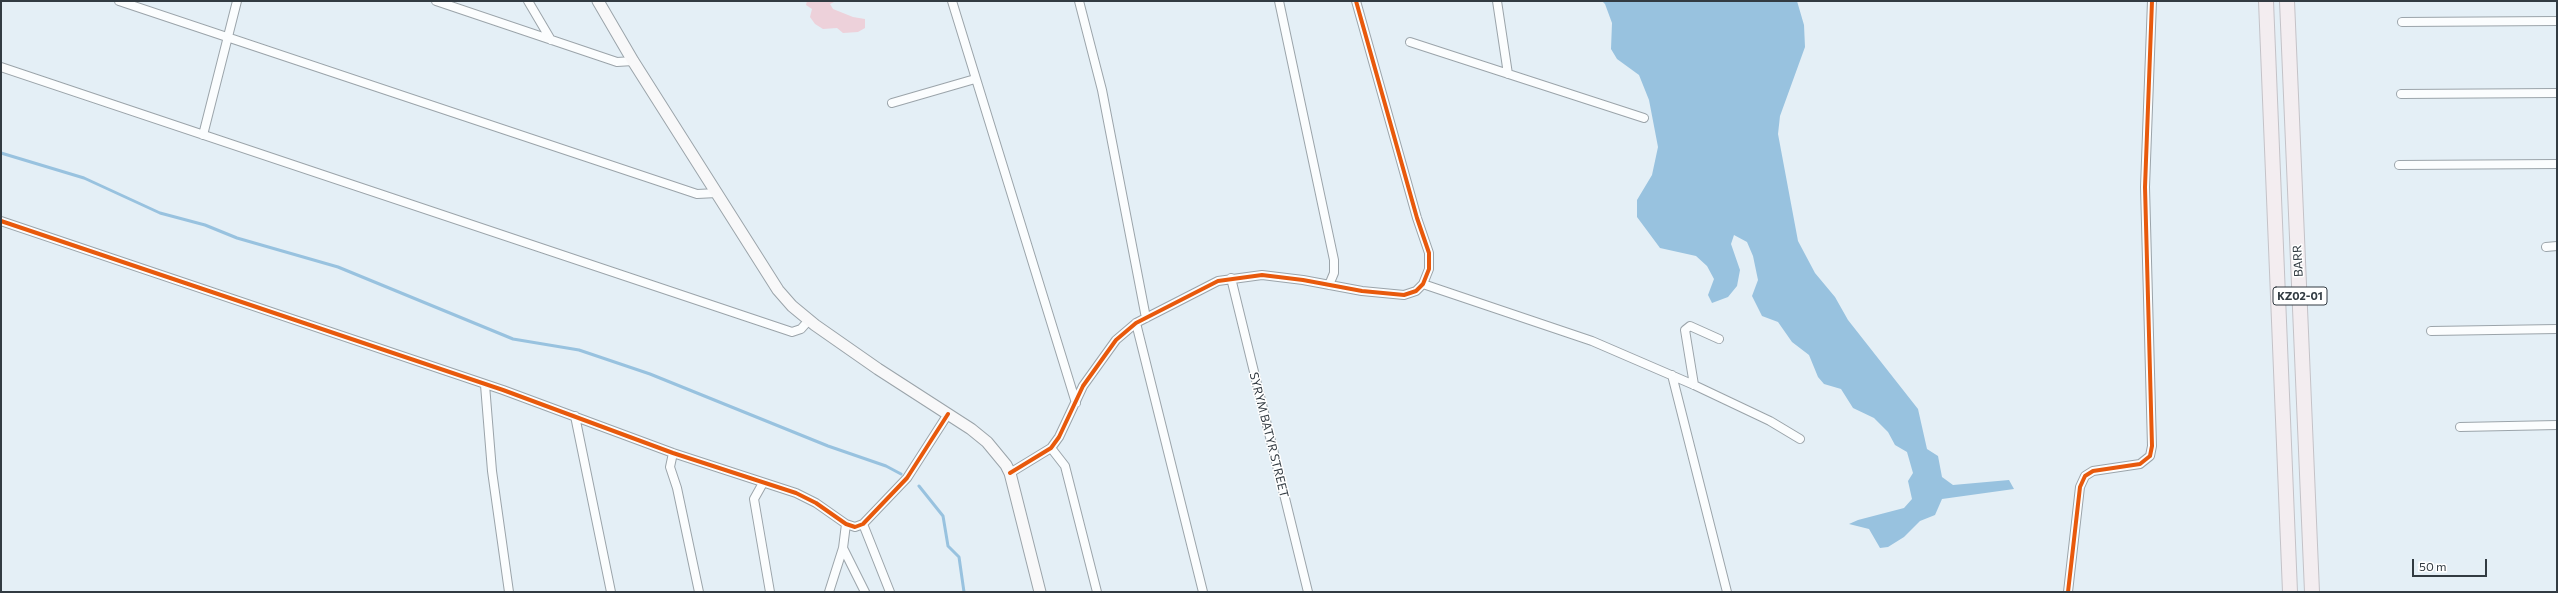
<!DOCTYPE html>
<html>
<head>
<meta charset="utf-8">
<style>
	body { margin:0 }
	#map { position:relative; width:2558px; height:593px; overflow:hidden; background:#e4eff6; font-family:Commissioner,sans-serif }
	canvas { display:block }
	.frame { position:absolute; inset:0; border:2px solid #323b42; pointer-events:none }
	.scale { position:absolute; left:2412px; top:559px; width:75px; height:18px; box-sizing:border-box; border:2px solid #323b42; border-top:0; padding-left:5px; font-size:12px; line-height:14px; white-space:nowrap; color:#323b42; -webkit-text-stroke:3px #fff; paint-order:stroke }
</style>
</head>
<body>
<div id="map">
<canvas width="2558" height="593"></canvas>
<div class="frame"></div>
<div class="scale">50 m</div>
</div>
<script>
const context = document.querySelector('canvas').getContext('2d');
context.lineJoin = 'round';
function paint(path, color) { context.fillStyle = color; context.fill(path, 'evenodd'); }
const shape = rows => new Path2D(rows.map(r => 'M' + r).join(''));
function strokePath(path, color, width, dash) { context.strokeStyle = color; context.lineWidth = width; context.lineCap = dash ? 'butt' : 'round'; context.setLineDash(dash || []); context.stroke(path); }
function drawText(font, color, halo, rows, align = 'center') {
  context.font = font + ' Commissioner,sans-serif'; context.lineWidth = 3; context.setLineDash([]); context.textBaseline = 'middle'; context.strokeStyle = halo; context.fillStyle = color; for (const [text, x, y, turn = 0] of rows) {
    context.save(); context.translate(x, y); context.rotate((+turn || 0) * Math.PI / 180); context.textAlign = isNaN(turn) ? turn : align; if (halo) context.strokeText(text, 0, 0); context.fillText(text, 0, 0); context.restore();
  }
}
const green = shape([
	[807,1,836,1,830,4,833,9,853,17,865,19,865,28,858,32,843,33,837,28,823,29,815,24,810,17,812,9,806,5]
]);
const water = shape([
	[1602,1,1797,1,1804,25,1805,47,1780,116,1778,134,1798,241,1815,273,1835,297,1848,320,1918,409,1927,449,1938,456,1942,477,1953,485,2009,480,2014,489,1942,499,1935,515,1920,521,1904,537,1888,547,1880,548,1869,529,1849,524,1858,520,1904,508,1912,499,1908,481,1913,473,1907,452,1895,445,1888,432,1874,418,1853,408,1841,389,1824,384,1818,377,1809,355,1792,342,1778,322,1762,316,1752,296,1758,280,1753,256,1747,242,1734,235,1731,244,1740,270,1737,286,1728,297,1712,303,1708,295,1714,279,1707,266,1696,256,1660,248,1637,217,1637,200,1652,175,1658,147,1649,100,1639,75,1617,59,1611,49,1612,23,1605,4]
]);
const stream = shape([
	[1,153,84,178,160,213,205,225,237,238,338,267,513,339,579,350,650,374,828,446,886,466,901,474],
	[919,486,943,516,948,546,959,557,964,592]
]);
const street = shape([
	[119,1,697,194,717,193],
	[436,1,617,62,633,61],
	[528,1,551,40],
	[952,1,1076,403],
	[1079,1,1102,90,1146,318],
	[1279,1,1334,260,1334,273,1329,285],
	[1497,1,1508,74],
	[2402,22,2557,21],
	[1410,42,1644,118],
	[1,67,792,332,801,329,809,320],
	[2401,94,2557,93],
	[892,103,975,79],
	[203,135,237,1],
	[2399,165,2557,164],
	[1,221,503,390,673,453,796,493,816,503,846,524,855,527,863,524,907,478,948,414],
	[2546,247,2557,246],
	[1231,278,1308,592],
	[1423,284,1592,341,1694,385,1770,421,1800,439],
	[1136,323,1203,592],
	[2431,331,2557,329],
	[1672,375,1727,592],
	[485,385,492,471,509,592],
	[1694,385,1685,330,1690,326,1719,339],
	[575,416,611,592],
	[2460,427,2557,425],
	[1051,448,1065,466,1097,592],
	[673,453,670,467,677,488,699,592],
	[1010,473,1051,448,1059,437,1083,386,1116,340,1136,323,1218,281,1262,275,1303,280,1362,291,1404,295,1416,291,1423,284,1429,269,1429,253,1417,218,1356,1],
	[763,483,754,499,770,592],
	[863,524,890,592],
	[843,548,865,592],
	[829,592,843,548,846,524],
	[2068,592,2080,487,2085,476,2093,471,2140,464,2150,456,2152,446,2145,187,2152,1]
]);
const secondary = shape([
	[598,1,633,61,778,290,792,306,815,325,878,369,971,429,987,442,1006,465,1010,473,1040,592]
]);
const highway = shape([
	[2266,1,2290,592],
	[2287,1,2312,592]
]);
const cycleway = shape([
	[1,221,503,390,673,453,796,493,816,503,846,524,855,527,863,524,907,478,948,414],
	[1010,473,1051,448,1059,437,1083,386,1116,340,1136,323,1218,281,1262,275,1303,280,1362,291,1404,295,1416,291,1423,284,1429,269,1429,253,1417,218,1356,1],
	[2068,592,2080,487,2085,476,2093,471,2140,464,2150,456,2152,446,2145,187,2152,1]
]);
const shields = [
	[2300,296,54]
];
const shieldNames = [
	["KZ02-01",2300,296]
];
const streetNames = [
	["BARR",2298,261,-93],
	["SYRYM BATYR STREET",1269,435,76]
];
paint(green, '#edd1da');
paint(water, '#98c2df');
strokePath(stream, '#98c2df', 3);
strokePath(street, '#9ba4aa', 10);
strokePath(secondary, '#9ba4aa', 13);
strokePath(highway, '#c4c2c7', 16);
strokePath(street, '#fbfdfe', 8);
strokePath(secondary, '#f8f8f9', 11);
strokePath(highway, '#f3edf0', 14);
strokePath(cycleway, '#e8590c', 4);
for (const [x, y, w] of shields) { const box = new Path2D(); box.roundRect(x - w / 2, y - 9, w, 18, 3); context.fillStyle = '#fff'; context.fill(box); strokePath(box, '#323b42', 1); }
drawText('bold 11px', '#323b42', null, shieldNames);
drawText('12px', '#323b42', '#fff', streetNames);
</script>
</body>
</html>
